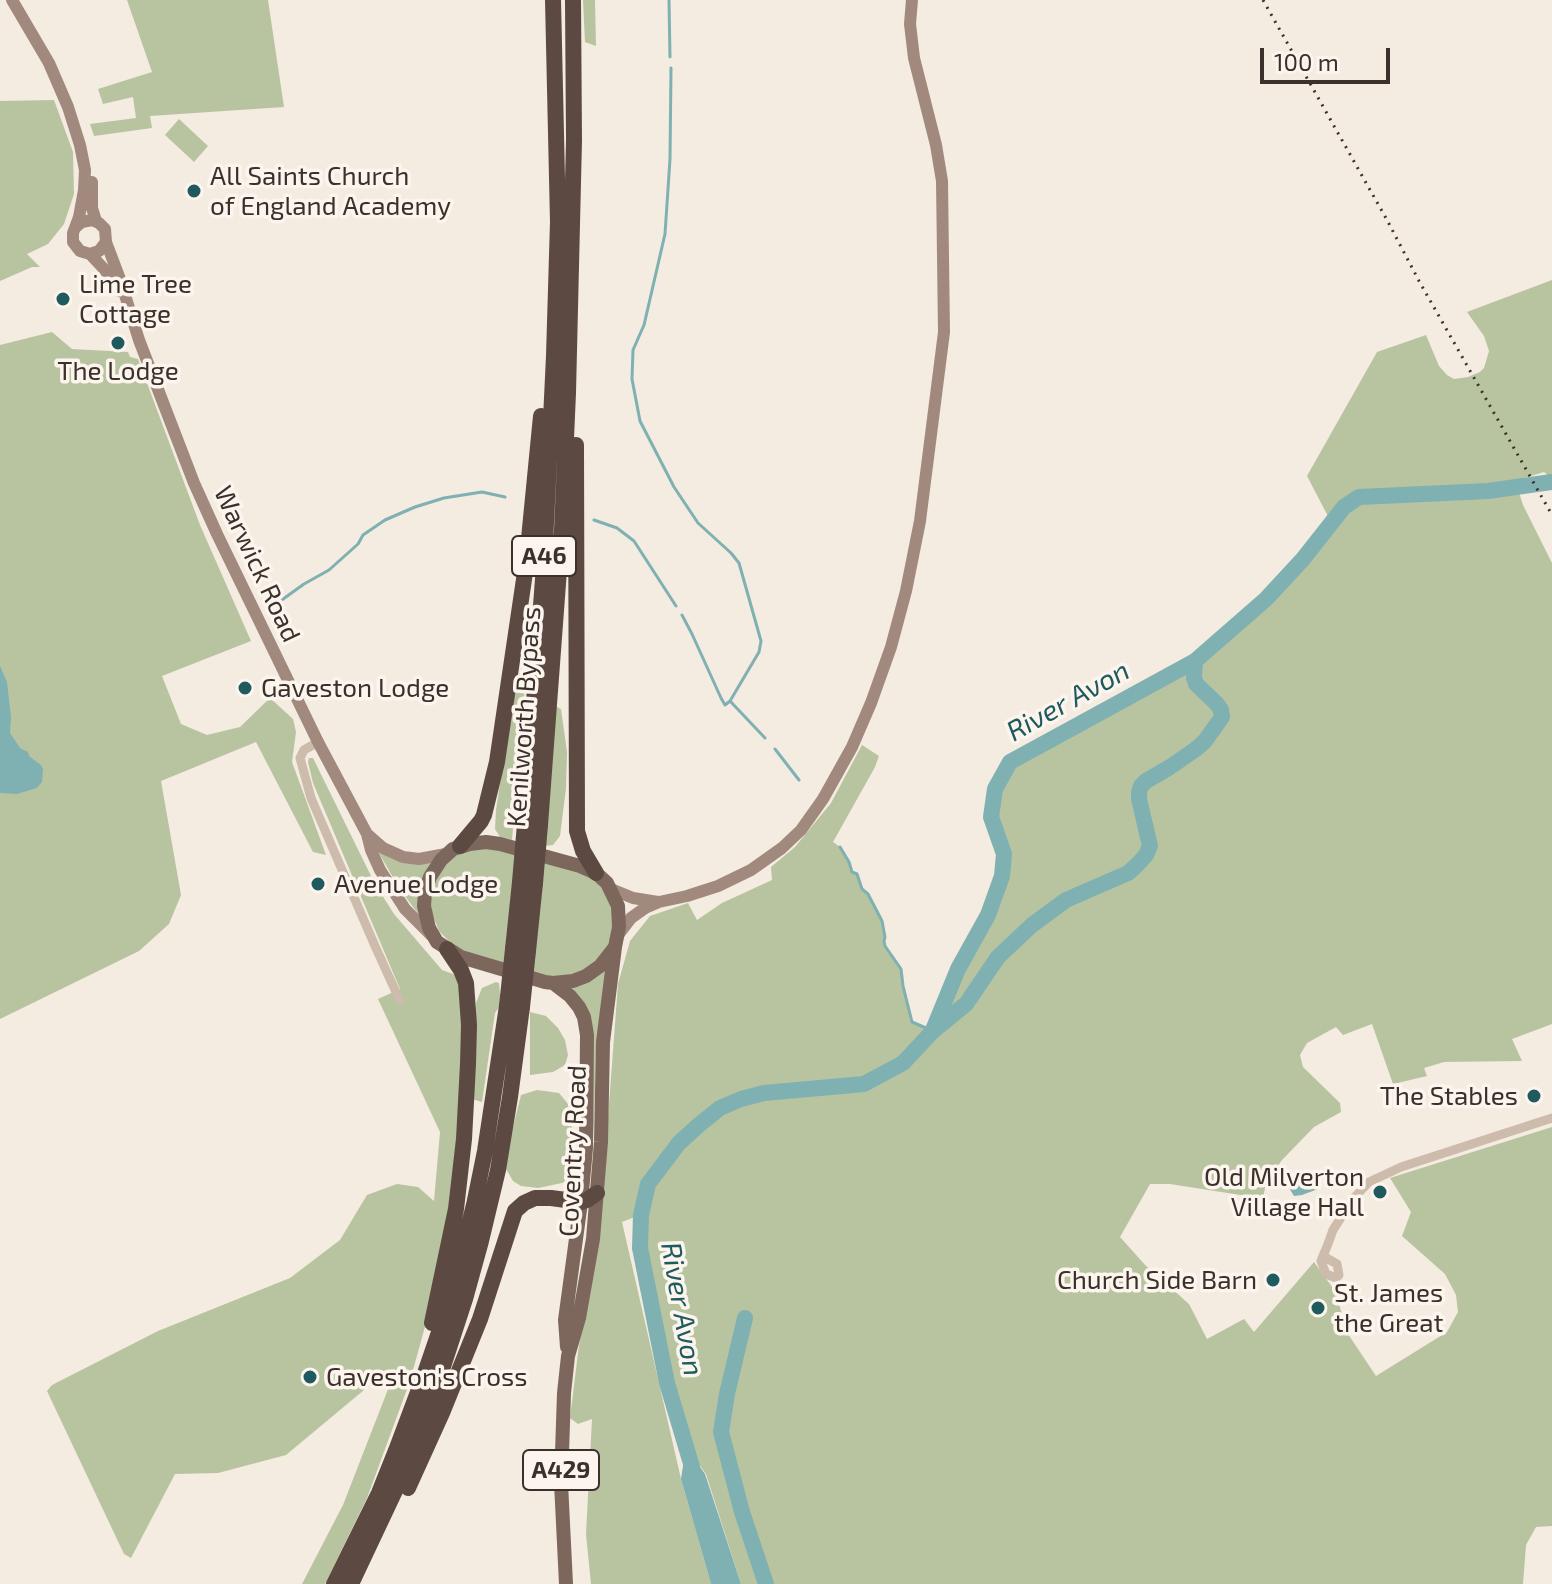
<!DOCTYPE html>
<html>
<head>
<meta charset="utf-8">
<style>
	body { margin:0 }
	#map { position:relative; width:1552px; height:1584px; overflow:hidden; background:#f4ebe1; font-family:"Exo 2",sans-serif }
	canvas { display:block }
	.scale { position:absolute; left:1260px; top:48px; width:130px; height:36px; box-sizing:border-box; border:4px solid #3b302b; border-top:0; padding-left:10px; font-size:24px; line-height:28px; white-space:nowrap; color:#3b302b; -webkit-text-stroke:6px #fbf5ee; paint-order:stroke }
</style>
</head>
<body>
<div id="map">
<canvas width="1552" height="1584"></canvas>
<div class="scale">100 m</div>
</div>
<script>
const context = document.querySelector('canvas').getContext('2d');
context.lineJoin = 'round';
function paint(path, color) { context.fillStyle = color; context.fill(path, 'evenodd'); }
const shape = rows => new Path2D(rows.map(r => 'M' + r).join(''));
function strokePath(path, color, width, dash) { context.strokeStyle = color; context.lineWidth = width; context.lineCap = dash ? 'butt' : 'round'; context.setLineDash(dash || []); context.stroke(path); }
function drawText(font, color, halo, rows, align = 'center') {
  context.font = font + ' "Exo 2",sans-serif'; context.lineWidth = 7; context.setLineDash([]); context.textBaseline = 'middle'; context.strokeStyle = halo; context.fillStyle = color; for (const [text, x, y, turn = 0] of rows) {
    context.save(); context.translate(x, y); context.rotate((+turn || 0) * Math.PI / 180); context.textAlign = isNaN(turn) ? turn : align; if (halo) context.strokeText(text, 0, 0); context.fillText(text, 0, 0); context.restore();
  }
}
const green = shape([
	[127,0,268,0,284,107,150,116,152,128,94,136,90,124,136,118,133,97,103,104,98,89,152,72],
	[583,0,595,0,596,46,585,42],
	[54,100,73,152,74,194,64,224,48,244,27,254,40,267,32,267,0,281,0,101],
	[179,119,208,146,194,162,165,135],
	[1552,280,1552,479,1544,472,1518,480,1517,486,1523,505,1552,563,1552,1024,1512,1039,1522,1061,1444,1062,1424,1068,1427,1076,1393,1084,1372,1024,1343,1035,1336,1027,1307,1043,1300,1055,1303,1067,1340,1103,1341,1112,1314,1127,1282,1160,1266,1183,1262,1203,1247,1196,1170,1184,1150,1184,1120,1237,1146,1266,1189,1304,1207,1339,1244,1319,1254,1332,1314,1262,1335,1291,1348,1334,1376,1376,1447,1332,1458,1312,1456,1295,1445,1274,1402,1236,1411,1212,1390,1178,1552,1127,1552,1526,1536,1527,1526,1545,1523,1584,741,1584,706,1474,686,1447,667,1383,640,1248,640,1215,622,1222,681,1479,711,1584,591,1584,586,1534,592,1419,578,1424,570,1418,579,1345,599,1238,618,984,630,941,650,916,688,903,697,920,722,903,772,880,771,867,795,847,831,803,862,745,879,756,875,767,833,842,840,847,849,862,852,871,857,874,862,888,868,894,882,921,885,937,884,941,885,946,901,969,903,986,912,1022,933,1031,958,969,988,915,1002,876,1004,853,991,817,995,789,1010,762,1195,661,1266,599,1303,559,1331,522,1307,476,1377,352,1426,335,1439,366,1447,375,1454,379,1468,377,1480,372,1484,368,1489,351,1484,336,1467,312],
	[52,332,72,349,128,352,130,357,138,359,200,525,251,641,162,676,181,724,207,735,240,727,270,698,293,719,296,732,292,762,326,855,313,852,256,742,161,781,181,895,169,924,139,951,0,1019,0,345],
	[519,673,526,674,512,840,500,837,495,829,496,810,510,717],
	[555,706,561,709,567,752,566,788,560,836,553,845,544,846],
	[309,758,313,758,375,884,394,914,442,970,456,975,462,999,463,1069,451,1207,434,1294,410,1381,367,1498,325,1584,302,1584,343,1505,392,1379,388,1375,382,1375,286,1455,218,1473,175,1474,131,1558,124,1554,47,1391,52,1385,158,1331,290,1278,340,1240,367,1195,397,1184,418,1187,434,1201,440,1132,378,999,400,989,313,783,308,762],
	[375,846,431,862,420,885,418,899,419,915,399,888],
	[479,846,578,868,597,880,607,893,614,911,610,943,603,955,576,975,550,977,470,954,452,944,439,931,431,911,431,891,439,872,456,855],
	[607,966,596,1051,594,1122,591,1171,592,1048,567,987],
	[496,982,499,983,501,1005,495,1013,482,1102,472,1099,476,1003,482,988],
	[530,1012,546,1016,558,1028,565,1040,568,1055,565,1065,553,1072,530,1075],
	[537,1090,559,1093,568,1104,572,1122,568,1180,562,1183,538,1188,521,1186,513,1181,506,1169,508,1147,521,1095]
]);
const water = shape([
	[0,666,7,682,11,717,10,733,20,748,28,752,29,756,41,765,43,769,42,782,37,788,17,794,0,793],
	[1297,1173,1305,1177,1317,1179,1320,1185,1318,1189,1302,1195,1294,1196,1286,1183,1287,1178],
	[686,1447,705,1474,741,1584,711,1584,681,1479]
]);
const stream = shape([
	[669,0,670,57],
	[671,68,670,159,665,234,644,325,633,350,632,379,640,421,674,487,698,523,731,553,739,563,761,641,759,652,730,701],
	[594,520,617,528,634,541,676,606],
	[272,607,304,584,329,570,358,544,363,535,385,520,415,507,444,498,482,492,505,497],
	[682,615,692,634,721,698,725,705,730,701,765,738],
	[775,749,799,780],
	[840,847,849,862,852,872,857,874,862,889,868,894,882,921,885,937,884,941,885,946,901,969,903,986,912,1022,933,1031]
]);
const river = shape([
	[933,1030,958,969,988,915,1002,876,1004,854,991,817,995,789,1010,762,1195,661,1266,599,1303,559,1344,507,1359,497,1488,491,1552,482],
	[745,1318,727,1394,721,1432,742,1512,766,1584],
	[692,1467,667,1383,640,1248,641,1215,648,1184,679,1143,700,1124,720,1108,741,1099,764,1093,864,1084,903,1063,933,1031,966,1004,998,957,1032,925,1066,900,1128,873,1137,865,1146,855,1150,846,1139,799,1139,792,1141,786,1146,781,1170,767,1196,749,1205,741,1222,717,1221,710,1217,704,1196,684,1194,678,1195,661]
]);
const street = shape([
	[318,742,304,750,300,758,311,798,375,946,400,1001],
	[1323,1256,1337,1264,1339,1275,1336,1278,1326,1274,1321,1261,1323,1256,1328,1244,1333,1230,1340,1219,1352,1200,1369,1182,1401,1167,1552,1118]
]);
const secondary = shape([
	[12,0,49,63,68,107,80,145,85,170,84,190,79,217,73,233,73,242,80,251,90,254,99,251,106,242],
	[92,182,92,208,96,221],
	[76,227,82,222,92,220,99,223,105,229,106,242,120,279,139,340,194,483,217,534,318,742,367,834,371,850,380,870,405,909,431,935],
	[90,254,105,270,119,291],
	[367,834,383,848,403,857,419,859,446,854],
	[611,889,633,898,658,902],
	[618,935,631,918,645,908,659,902,687,896,718,886,751,870,782,848,801,830,823,799,852,747,871,703,891,647,906,591,920,521,944,332,942,181,936,145,914,58,910,24,912,0]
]);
const primary = shape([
	[486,842,500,844,580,866,596,873,607,883,618,906,619,927,615,947,600,966,586,976,573,981,553,983,545,982,461,957,437,942,429,928,424,906,425,892,430,877,441,860,453,849,470,844,486,842],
	[553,983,570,996,579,1007,584,1017,587,1035,586,1148,581,1202,565,1320,567,1347],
	[566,1584,561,1483,564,1393,568,1356,579,1318,593,1239,601,1142,603,1042,615,947]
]);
const highway = shape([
	[576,445,577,831,583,851,596,873],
	[525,824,544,565,554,356,558,222,553,0],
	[540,825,562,530,568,393,574,140,573,0],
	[460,846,481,821,484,815,497,762,527,559,541,416],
	[513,949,520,882],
	[528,951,535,883],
	[432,1323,456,1209,464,1139,468,1064,469,1025,466,983,461,970,447,949],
	[408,1488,442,1413,480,1319,515,1211,524,1203,535,1198,551,1198,581,1202,587,1200,597,1193],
	[334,1584,379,1493,397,1448,424,1376,448,1306,474,1205,485,1151,507,1006],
	[351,1584,409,1461,435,1391,465,1299,481,1241,498,1170,510,1097,522,1007]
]);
const rail = shape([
	[1263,0,1387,220,1419,281,1552,515]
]);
const highwayBridge = shape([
	[520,882,525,824],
	[535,883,540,825],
	[507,1006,513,949],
	[522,1007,528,951]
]);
const markers = [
	[194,191,8,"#1f5a5e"],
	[63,299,8,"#1f5a5e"],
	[118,343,8,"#1f5a5e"],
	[245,688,8,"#1f5a5e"],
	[318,884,8,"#1f5a5e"],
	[1534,1096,8,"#1f5a5e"],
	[1380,1192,8,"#1f5a5e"],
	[1273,1280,8,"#1f5a5e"],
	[1318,1308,8,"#1f5a5e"],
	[310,1377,8,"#1f5a5e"]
];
const shields = [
	[544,556,64],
	[561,1470,76]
];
const shieldNames = [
	["A46",544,556],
	["A429",561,1470]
];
const poiNames = [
	["All Saints Church",210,176],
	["of England Academy",210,206],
	["Lime Tree",79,284],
	["Cottage",79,314],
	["The Lodge",118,371,"center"],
	["Gaveston Lodge",261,688],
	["Avenue Lodge",334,884],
	["The Stables",1518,1096,"right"],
	["Old Milverton",1364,1177,"right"],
	["Village Hall",1364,1207,"right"],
	["Church Side Barn",1257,1280,"right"],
	["St. James",1334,1293],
	["the Great",1334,1323],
	["Gaveston's Cross",326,1377]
];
const streetNames = [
	["Warwick Road",257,564,65],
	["Kenilworth Bypass",524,717,-86],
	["Coventry Road",573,1151,-87]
];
const waterNames = [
	["River Avon",1068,701,-29],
	["River Avon",682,1309,80]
];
paint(green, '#b8c4a0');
paint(water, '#7fb0b2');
strokePath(stream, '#7fb0b2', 3);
strokePath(river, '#7fb0b2', 16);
strokePath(street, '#cdbbac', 9);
strokePath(secondary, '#a18a7d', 12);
strokePath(primary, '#7d675c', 14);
strokePath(highway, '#5c4a42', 16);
strokePath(rail, '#3b302b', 3, [2, 6]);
strokePath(highwayBridge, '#5c4a42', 16);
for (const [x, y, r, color] of markers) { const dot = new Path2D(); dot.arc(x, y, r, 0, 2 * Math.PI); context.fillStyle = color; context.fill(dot); strokePath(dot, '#fbf5ee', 3); }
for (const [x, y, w] of shields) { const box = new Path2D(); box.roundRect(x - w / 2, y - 20, w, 40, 6); context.fillStyle = '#fbf5ee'; context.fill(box); strokePath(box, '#3b302b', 2); }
drawText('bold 24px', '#3b302b', null, shieldNames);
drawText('26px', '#3b302b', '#fbf5ee', poiNames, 'left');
drawText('26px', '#3b302b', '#fbf5ee', streetNames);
drawText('italic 28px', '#1f5a5e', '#fbf5ee', waterNames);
</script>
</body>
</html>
